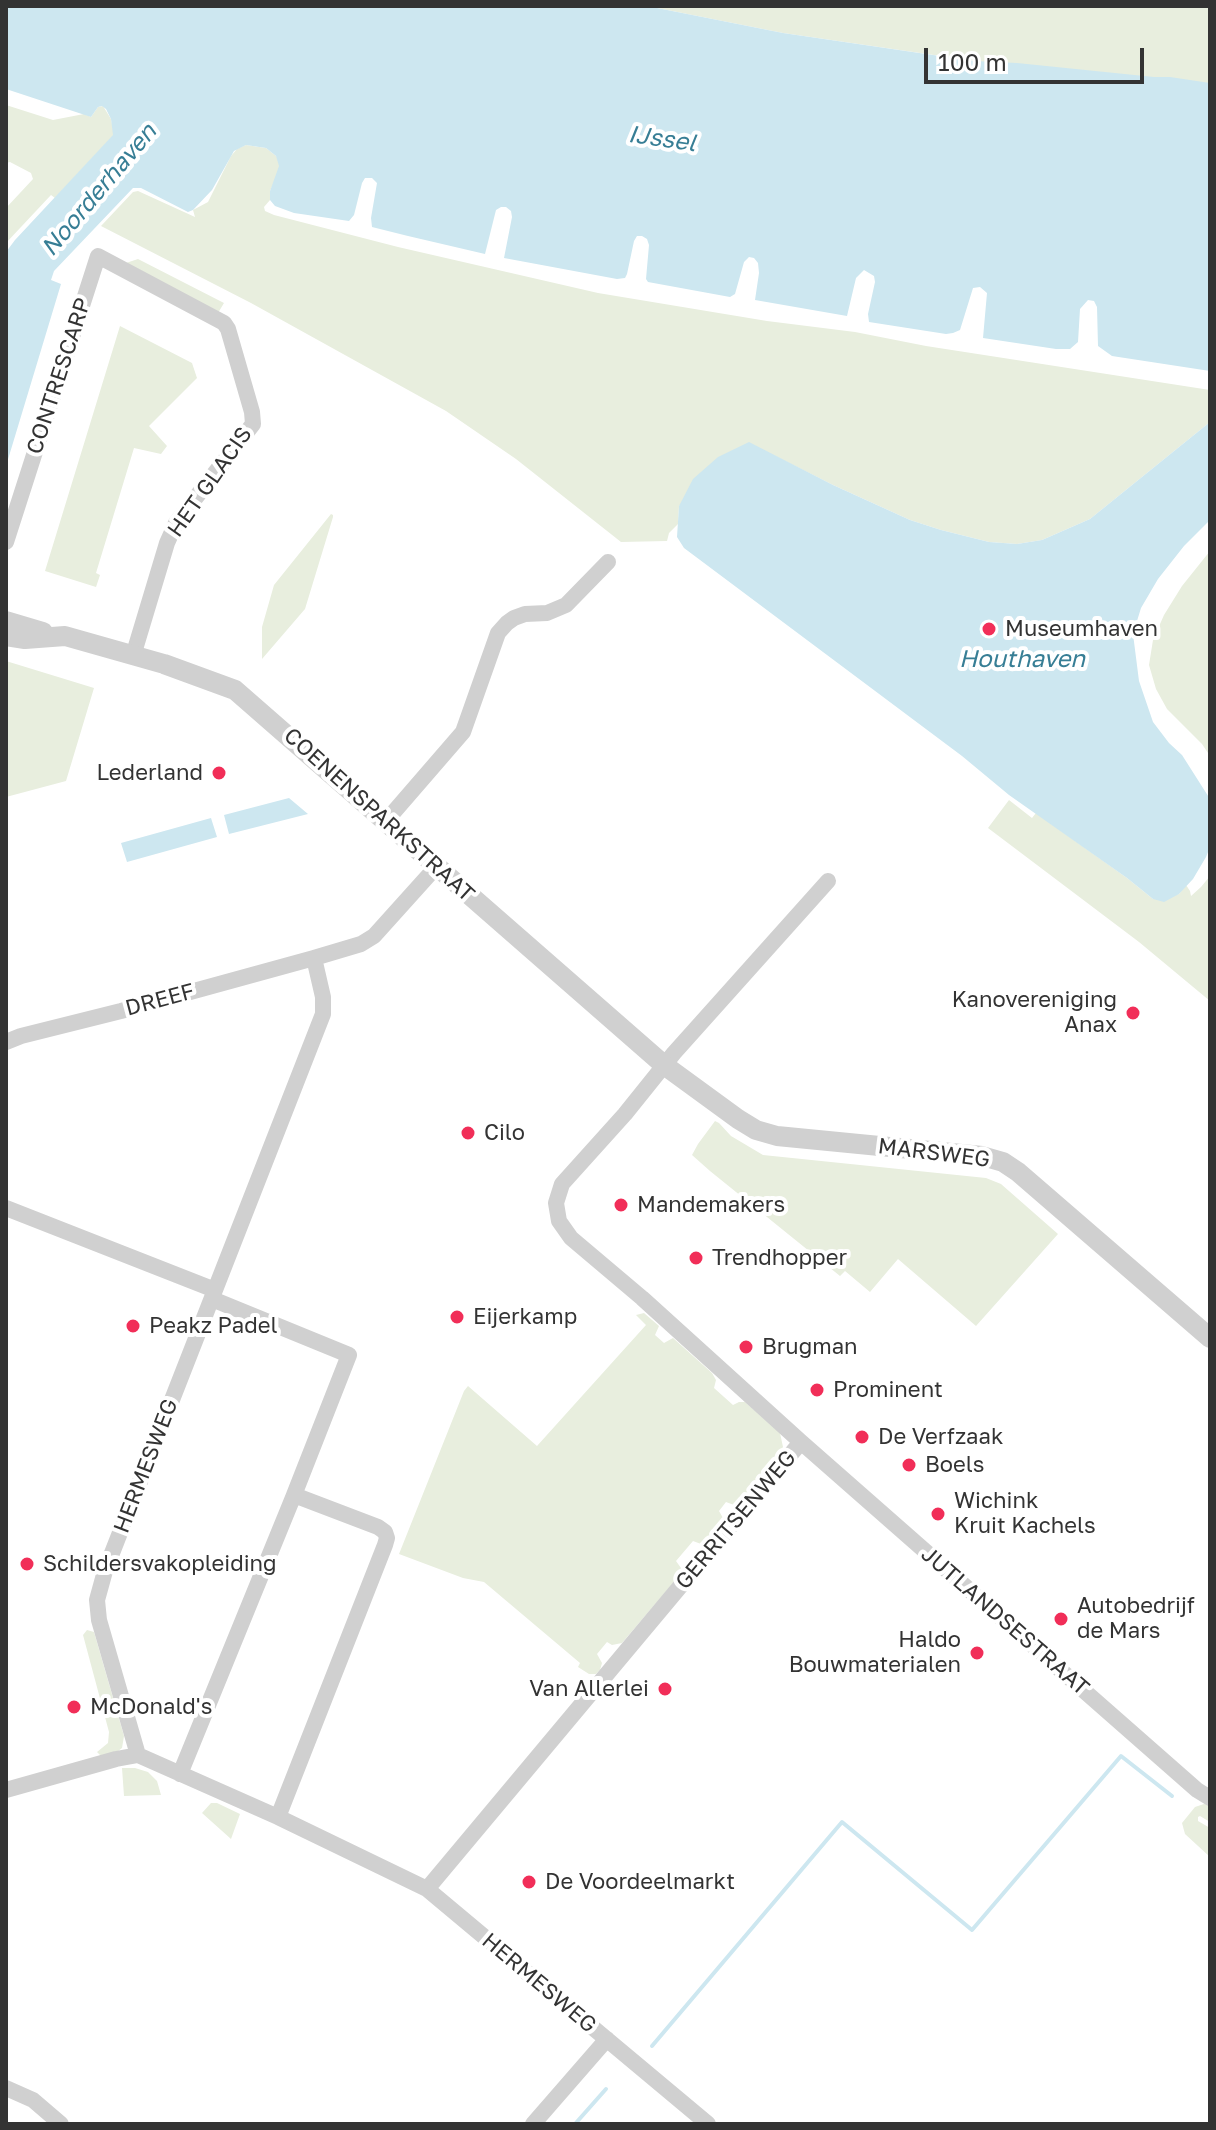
<!DOCTYPE html>
<html>
<head>
<meta charset="utf-8">
<style>
	body { margin:0 }
	#map { position:relative; width:1216px; height:2130px; overflow:hidden; background:#fff; font-family:"Golos Text",sans-serif }
	canvas { display:block }
	.frame { position:absolute; inset:0; border:8px solid #333; pointer-events:none }
	.scale { position:absolute; left:924px; top:48px; width:220px; height:36px; box-sizing:border-box; border:4px solid #333; border-top:0; padding-left:10px; font-size:24px; line-height:28px; white-space:nowrap; color:#333; -webkit-text-stroke:6px #fff; paint-order:stroke }
</style>
</head>
<body>
<div id="map">
<canvas width="1216" height="2130"></canvas>
<div class="frame"></div>
<div class="scale">100 m</div>
</div>
<script>
const context = document.querySelector('canvas').getContext('2d');
context.lineJoin = 'round';
function paint(path, color) { context.fillStyle = color; context.fill(path, 'evenodd'); }
const shape = rows => new Path2D(rows.map(r => 'M' + r).join(''));
function strokePath(path, color, width, dash) { context.strokeStyle = color; context.lineWidth = width; context.lineCap = dash ? 'butt' : 'round'; context.setLineDash(dash || []); context.stroke(path); }
function drawText(font, color, halo, rows, align = 'center') {
  context.font = font + ' "Golos Text",sans-serif'; context.lineWidth = 8; context.setLineDash([]); context.textBaseline = 'middle'; context.strokeStyle = halo; context.fillStyle = color; for (const [text, x, y, turn = 0] of rows) {
    context.save(); context.translate(x, y); context.rotate((+turn || 0) * Math.PI / 180); context.textAlign = isNaN(turn) ? turn : align; if (halo) context.strokeText(text, 0, 0); context.fillText(text, 0, 0); context.restore();
  }
}
const green = shape([
	[647,6,1210,6,1210,113,1010,87,975,61,783,33],
	[6,105,53,120,84,114,91,117,98,107,103,106,111,119,114,135,55,198,51,195,6,243,6,208,33,179,31,173,10,162,6,163],
	[246,145,266,148,276,156,279,161,279,171,270,191,270,200,264,207,265,211,274,215,398,247,598,293,767,321,855,332,926,346,1210,390,1210,422,1090,519,1042,540,1017,544,989,542,941,530,910,520,833,485,749,443,679,506,678,524,669,533,667,541,621,542,516,459,446,411,251,303,101,226,133,192,138,191,195,217,193,210,208,202,231,156,237,149],
	[138,259,224,303,218,313,126,263],
	[120,326,192,363,197,378,149,426,167,446,161,454,134,448,96,573,100,575,96,587,45,571],
	[331,514,333,515,333,517,305,609,262,659,262,627,274,585],
	[1210,551,1210,756,1202,744,1167,709,1156,689,1149,665,1153,640,1164,615,1182,586],
	[6,661,94,688,66,781,6,797],
	[1009,800,1032,818,1036,813,1127,878,1153,899,1179,894,1186,885,1190,891,1191,896,1201,887,1210,876,1210,1001,1139,942,988,828],
	[715,1121,719,1123,731,1136,763,1155,986,1178,1001,1184,1058,1234,976,1326,898,1259,870,1292,845,1271,840,1276,710,1171,692,1155,698,1144],
	[644,1313,659,1326,655,1335,664,1343,673,1338,712,1373,716,1380,714,1388,733,1405,739,1402,745,1402,780,1433,783,1447,780,1453,739,1504,734,1505,726,1502,719,1511,723,1518,723,1524,706,1543,701,1544,693,1541,676,1561,681,1568,679,1576,622,1643,612,1645,607,1642,597,1654,602,1663,600,1670,596,1674,589,1674,578,1667,580,1663,484,1582,463,1578,399,1554,464,1391,468,1386,537,1446,646,1325,636,1315],
	[87,1630,94,1632,124,1736,122,1748,113,1755,101,1756,97,1752,108,1743,109,1732,83,1635],
	[122,1768,135,1768,148,1772,157,1781,161,1795,124,1796],
	[211,1803,217,1803,240,1814,231,1839,202,1813],
	[1204,1804,1210,1805,1210,1822,1200,1816,1198,1817,1198,1821,1210,1828,1210,1857,1185,1834,1182,1823,1195,1807]
]);
const water = shape([
	[6,6,647,6,783,33,974,61,1017,63,1154,77,1170,77,1210,83,1210,371,1112,356,1098,346,1097,307,1094,301,1088,300,1080,309,1078,342,1070,349,1056,349,983,338,987,293,980,287,973,288,960,330,953,333,946,334,869,322,868,314,875,282,874,276,864,270,856,278,847,316,755,300,759,273,758,263,754,258,749,257,744,262,735,294,730,297,648,282,646,279,649,245,647,239,642,236,637,236,634,241,627,274,625,278,617,279,504,258,512,217,511,211,506,207,501,207,496,210,485,254,408,236,372,227,371,218,377,183,372,178,365,178,362,183,354,215,349,221,294,213,275,206,270,200,270,191,279,166,276,156,266,148,246,145,234,151,212,190,193,210,188,212,141,188,133,188,54,271,51,280,61,284,6,466,6,252,15,240,113,135,111,119,106,109,102,106,98,107,91,117,6,89],
	[1210,422,1210,520,1184,546,1158,579,1141,608,1133,634,1139,681,1153,722,1169,743,1182,755,1210,799,1210,847,1206,857,1193,879,1179,894,1164,902,1153,899,1127,878,1009,795,962,756,684,548,677,537,679,506,693,479,718,457,749,442,833,485,910,520,941,530,989,542,1017,544,1042,540,1090,519],
	[289,798,308,814,229,834,224,815],
	[211,818,217,837,127,862,121,843]
]);
const stream = shape([
	[652,2046,842,1822,972,1930,1121,1756,1172,1796],
	[575,2124,606,2089]
]);
const minor = shape([
	[6,542,98,256,224,323,228,329,252,412,253,424,176,523,167,543,133,656],
	[386,821,463,732,498,633,507,623,514,618,525,614,547,613,566,605,608,562],
	[437,866,374,936,361,944,314,958,323,997,323,1014,105,1571,97,1600,99,1620,138,1755,278,1817,427,1889,708,2124],
	[828,881,674,1053,625,1114,562,1184,556,1203,559,1221,571,1238,642,1298,801,1442,1197,1790,1210,1798],
	[6,1042,21,1036,121,1011,314,958],
	[6,1208,215,1290],
	[212,1299,349,1355,294,1495],
	[180,1774,294,1495,378,1527,385,1532,387,1538,385,1545,278,1817],
	[6,1790,116,1759,138,1755],
	[427,1889,801,1442],
	[6,2088,33,2100,61,2124],
	[533,2124,607,2039]
]);
const tertiary = shape([
	[6,621,43,632],
	[6,636,25,639,65,636,164,664,235,690,664,1065,738,1119,756,1130,777,1136,982,1156,1003,1162,1018,1172,1210,1338]
]);
const markers = [
	[989,629,8,"#f12e58"],
	[219,773,8,"#f12e58"],
	[1133,1013,8,"#f12e58"],
	[468,1133,8,"#f12e58"],
	[621,1205,8,"#f12e58"],
	[696,1258,8,"#f12e58"],
	[457,1317,8,"#f12e58"],
	[133,1326,8,"#f12e58"],
	[746,1347,8,"#f12e58"],
	[817,1390,8,"#f12e58"],
	[862,1437,8,"#f12e58"],
	[909,1465,8,"#f12e58"],
	[938,1514,8,"#f12e58"],
	[27,1564,8,"#f12e58"],
	[1061,1619,8,"#f12e58"],
	[977,1653,8,"#f12e58"],
	[665,1689,8,"#f12e58"],
	[74,1707,8,"#f12e58"],
	[529,1882,8,"#f12e58"]
];
const streetNames = [
	["CONTRESCARP",59,376,-72],
	["HET GLACIS",210,482,-55],
	["COENENSPARKSTRAAT",379,815,42],
	["DREEF",160,1000,-15],
	["MARSWEG",934,1153,7],
	["HERMESWEG",146,1466,-69],
	["GERRITSENWEG",736,1520,-50],
	["JUTLANDSESTRAAT",1005,1621,41],
	["HERMESWEG",539,1983,40]
];
const poiNames = [
	["Museumhaven",1005,629],
	["Lederland",203,773,"right"],
	["Kanovereniging",1117,1000,"right"],
	["Anax",1117,1025,"right"],
	["Cilo",484,1133],
	["Mandemakers",637,1205],
	["Trendhopper",712,1258],
	["Eijerkamp",473,1317],
	["Peakz Padel",149,1326],
	["Brugman",762,1347],
	["Prominent",833,1390],
	["De Verfzaak",878,1437],
	["Boels",925,1465],
	["Wichink",954,1501],
	["Kruit Kachels",954,1526],
	["Schildersvakopleiding",43,1564],
	["Autobedrijf",1077,1606],
	["de Mars",1077,1631],
	["Haldo",961,1640,"right"],
	["Bouwmaterialen",961,1665,"right"],
	["Van Allerlei",649,1689,"right"],
	["McDonald's",90,1707],
	["De Voordeelmarkt",545,1882]
];
const waterNames = [
	["IJssel",662,139,8],
	["Noorderhaven",99,190,-50],
	["Houthaven",1022,659]
];
paint(green, '#e8eede');
paint(water, '#cde7f0');
strokePath(stream, '#cde7f0', 4);
strokePath(minor, '#d0d0d0', 16);
strokePath(tertiary, '#d0d0d0', 20);
for (const [x, y, r, color] of markers) { const dot = new Path2D(); dot.arc(x, y, r, 0, 2 * Math.PI); context.fillStyle = color; context.fill(dot); strokePath(dot, '#fff', 3); }
drawText('22px', '#333', '#fff', streetNames);
drawText('22px', '#333', '#fff', poiNames, 'left');
drawText('italic 24px', '#377e95', '#fff', waterNames);
</script>
</body>
</html>
